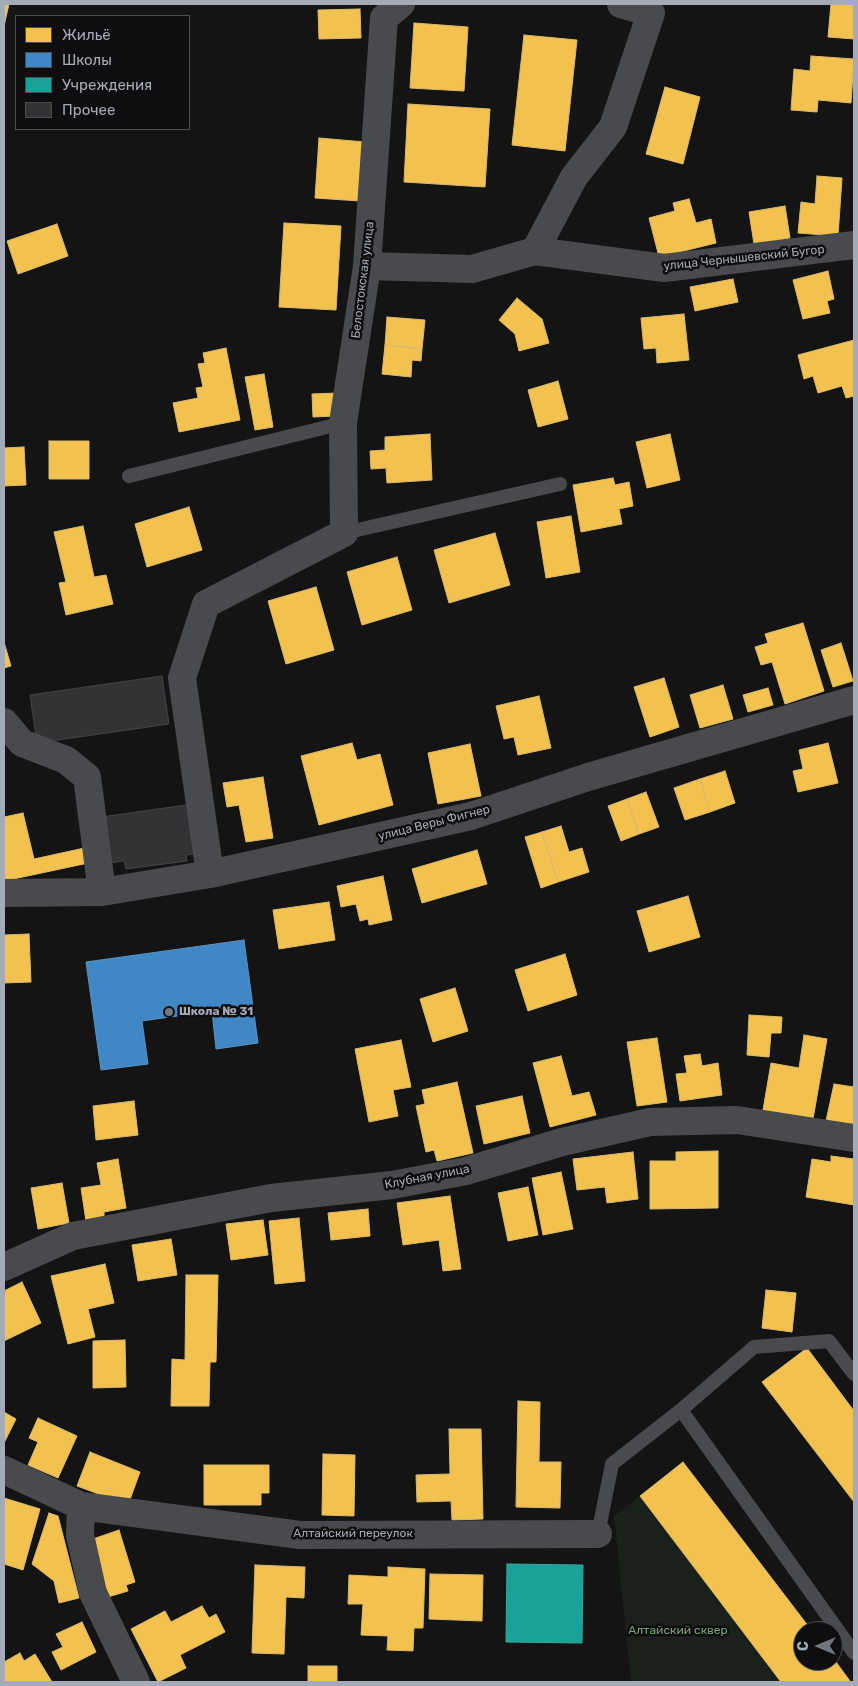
<!DOCTYPE html>
<html>
<head>
<meta charset="utf-8">
<style>
	body { margin:0 }
	#map { position:relative; width:858px; height:1686px; overflow:hidden; background:#141414; font-family:Rubik,sans-serif }
	canvas { display:block }
	.frame { position:absolute; inset:0; border:5px solid #a4abb6; pointer-events:none }
	.legend { position:absolute; left:15px; top:15px; width:175px; height:115px; box-sizing:border-box; background:#0e0e10; border:1px solid #4a4d52; margin:0; padding:6px 9px; list-style:none; font-size:15px; color:#a4abb6 }
	.legend li { display:flex; align-items:center; gap:10px; height:25px }
	.legend b { width:25px; border:1px solid #4a4d52 }
	.north { position:absolute; left:793px; top:1621px; width:50px; height:50px; box-sizing:border-box; background:#0e0e10; border:1px solid #4a4d52; border-radius:50%; rotate:270deg; font-size:14px; font-weight:700; line-height:20px; text-align:center; color:#a4abb6 }
	.north::after { content:''; display:block; margin:auto; width:18px; height:22px; background:#72767d; clip-path:polygon(50% 0,100% 100%,50% 72%,0 100%) }
</style>
</head>
<body>
<div id="map">
<canvas width="858" height="1686"></canvas>
<div class="frame"></div>
<ul class="legend">
<li><b style="height:14px;background:#f2c14e"></b>Жильё</li>
<li><b style="height:14px;background:#3f88c5"></b>Школы</li>
<li><b style="height:14px;background:#17a398"></b>Учреждения</li>
<li><b style="height:14px;background:#333335"></b>Прочее</li>
</ul>
<div class="north">С</div>
</div>
<script>
const context = document.querySelector('canvas').getContext('2d');
context.lineJoin = 'round';
function paint(path, color) { context.fillStyle = color; context.fill(path, 'evenodd'); }
const shape = rows => new Path2D(rows.map(r => 'M' + r).join(''));
function strokePath(path, color, width, dash) { context.strokeStyle = color; context.lineWidth = width; context.lineCap = dash ? 'butt' : 'round'; context.setLineDash(dash || []); context.stroke(path); }
function drawText(font, color, halo, rows, align = 'center') {
  context.font = font + ' Rubik,sans-serif'; context.lineWidth = 5; context.setLineDash([]); context.textBaseline = 'middle'; context.strokeStyle = halo; context.fillStyle = color; for (const [text, x, y, turn = 0] of rows) {
    context.save(); context.translate(x, y); context.rotate((+turn || 0) * Math.PI / 180); context.textAlign = isNaN(turn) ? turn : align; if (halo) context.strokeText(text, 0, 0); context.fillText(text, 0, 0); context.restore();
  }
}
const green = shape([
	[640,1496,781,1682,631,1682,614,1516]
]);
const homes = shape([
	[4,4,9,4,4,26,4,4],
	[831,4,854,4,854,39,828,37,831,4],
	[360,9,361,38,319,39,318,10,360,9],
	[414,23,468,27,464,91,410,88,414,23],
	[524,35,577,40,565,151,512,145,524,35],
	[811,56,854,59,851,103,818,100,817,112,791,110,794,69,810,71,811,56],
	[665,87,700,97,683,164,646,154,665,87],
	[408,104,490,109,485,187,404,182,408,104],
	[319,138,365,142,360,201,315,198,319,138],
	[817,176,842,178,838,236,798,233,801,202,815,204,817,176],
	[689,199,696,223,711,219,716,243,659,257,649,218,675,211,673,203,689,199],
	[785,206,790,238,754,244,749,212,785,206],
	[284,223,341,226,336,310,279,307,284,223],
	[57,224,68,256,18,274,7,241,57,224],
	[828,271,834,299,827,301,830,313,803,319,793,280,828,271],
	[733,279,738,302,695,311,690,287,733,279],
	[517,298,542,319,549,343,519,351,515,334,499,320,517,298],
	[684,314,689,360,657,363,656,348,644,349,641,318,684,314],
	[387,317,425,320,422,349,385,345,387,317],
	[854,340,854,396,846,398,842,386,818,393,813,376,804,379,798,355,854,340],
	[385,345,422,349,421,361,412,360,411,377,382,374,385,345],
	[226,348,240,420,179,432,173,403,198,398,196,388,203,387,198,364,205,363,203,353,226,348],
	[264,374,273,427,255,430,245,377,264,374],
	[558,381,568,419,538,427,528,390,558,381],
	[336,393,337,416,313,417,312,394,336,393],
	[430,434,432,480,387,483,386,468,371,469,370,451,385,450,385,437,430,434],
	[670,434,680,480,647,488,636,442,670,434],
	[49,441,89,441,89,479,49,479,49,441],
	[24,447,26,485,4,486,4,448,24,447],
	[613,478,615,485,629,482,633,506,619,509,622,524,581,532,573,485,613,478],
	[189,507,202,550,147,567,135,524,189,507],
	[571,516,580,572,546,578,537,522,571,516],
	[83,526,94,577,106,575,113,604,66,615,59,583,66,582,54,532,83,526],
	[495,533,510,585,449,603,434,550,495,533],
	[397,557,412,610,362,625,347,572,397,557],
	[316,587,334,650,286,664,268,601,316,587],
	[803,623,824,691,785,704,772,662,761,665,755,647,768,643,765,634,803,623],
	[4,642,11,666,4,668,4,642],
	[841,643,853,681,833,687,821,650,841,643],
	[664,678,679,727,650,737,634,687,664,678],
	[723,685,733,719,700,728,690,695,723,685],
	[768,688,773,705,748,712,743,695,768,688],
	[539,696,551,748,518,755,514,737,504,739,496,706,539,696],
	[352,743,357,760,380,754,393,805,319,825,301,756,352,743],
	[828,743,838,783,798,792,793,771,803,769,799,750,828,743],
	[470,744,481,796,438,804,428,753,470,744],
	[725,771,735,803,710,812,700,779,725,771],
	[263,777,273,838,246,842,239,805,227,807,223,783,263,777],
	[700,779,710,812,685,820,674,788,700,779],
	[646,792,659,827,639,834,627,799,646,792],
	[627,799,639,834,621,841,608,806,627,799],
	[23,813,34,859,89,847,93,862,4,881,4,817,23,813],
	[561,826,569,852,582,848,589,872,558,882,542,832,561,826],
	[542,832,558,882,541,888,525,837,542,832],
	[477,850,487,884,422,903,412,869,477,850],
	[383,876,392,920,369,925,368,919,360,921,356,904,341,907,337,886,383,876],
	[688,896,700,937,649,952,637,911,688,896],
	[329,902,335,940,279,949,273,910,329,902],
	[29,934,31,982,4,983,4,935,29,934],
	[565,954,577,995,528,1011,515,970,565,954],
	[455,988,468,1031,433,1042,420,999,455,988],
	[749,1015,782,1017,781,1033,771,1033,769,1057,747,1055,749,1015],
	[804,1035,827,1039,813,1119,763,1110,771,1063,799,1068,804,1035],
	[657,1038,667,1102,637,1106,627,1042,657,1038],
	[401,1040,411,1087,393,1090,398,1116,369,1122,355,1049,401,1040],
	[700,1054,702,1066,718,1063,722,1095,680,1101,676,1074,687,1073,684,1056,700,1054],
	[561,1056,572,1096,589,1092,596,1115,550,1127,533,1063,561,1056],
	[457,1082,473,1153,437,1161,434,1150,426,1152,416,1106,425,1104,422,1090,457,1082],
	[834,1084,854,1087,854,1126,826,1121,834,1084],
	[522,1096,530,1133,484,1144,476,1106,522,1096],
	[134,1101,138,1135,96,1140,93,1106,134,1101],
	[718,1151,718,1208,650,1209,650,1161,676,1161,676,1152,718,1151],
	[633,1152,638,1199,607,1203,605,1187,577,1190,573,1159,633,1152],
	[831,1156,854,1159,854,1205,806,1197,812,1159,831,1162,831,1156],
	[118,1159,126,1208,104,1212,104,1218,86,1221,81,1188,101,1185,97,1163,118,1159],
	[561,1172,573,1229,543,1235,532,1178,561,1172],
	[62,1183,69,1223,38,1229,31,1188,62,1183],
	[528,1187,538,1235,508,1241,498,1193,528,1187],
	[450,1196,461,1269,443,1271,439,1240,403,1245,397,1203,450,1196],
	[368,1209,370,1236,331,1240,328,1213,368,1209],
	[299,1218,305,1281,275,1284,269,1221,299,1218],
	[263,1220,268,1255,231,1260,226,1224,263,1220],
	[171,1239,177,1275,138,1281,132,1245,171,1239],
	[105,1264,114,1303,88,1309,95,1337,68,1344,51,1276,105,1264],
	[186,1275,218,1275,216,1362,210,1362,209,1406,171,1406,172,1359,185,1360,186,1275],
	[22,1282,41,1323,4,1341,4,1291,22,1282],
	[766,1290,796,1293,792,1332,762,1328,766,1290],
	[125,1340,126,1387,93,1388,93,1341,125,1340],
	[807,1348,854,1411,854,1502,762,1382,807,1348],
	[518,1401,540,1402,539,1462,561,1462,560,1508,516,1507,518,1401],
	[4,1412,16,1419,4,1443,4,1412],
	[38,1418,77,1436,58,1478,28,1465,38,1442,29,1438,38,1418],
	[449,1429,481,1429,483,1519,452,1520,451,1501,417,1502,416,1475,450,1474,449,1429],
	[90,1452,140,1472,128,1505,77,1486,90,1452],
	[323,1454,355,1455,354,1516,322,1515,323,1454],
	[683,1462,812,1631,803,1631,803,1661,833,1661,833,1658,850,1681,848,1682,781,1682,640,1496,683,1462],
	[204,1465,269,1465,269,1493,261,1493,261,1505,204,1505,204,1465],
	[4,1498,40,1509,23,1570,4,1564,4,1498],
	[49,1513,58,1516,79,1598,59,1603,54,1581,32,1564,49,1513],
	[119,1530,135,1582,126,1585,128,1591,108,1597,90,1540,119,1530],
	[255,1565,305,1567,304,1598,286,1597,284,1654,252,1653,255,1565],
	[388,1567,425,1569,423,1628,414,1628,413,1651,387,1650,388,1636,361,1635,363,1604,348,1604,349,1575,388,1577,388,1567],
	[430,1574,483,1575,482,1621,429,1619,430,1574],
	[202,1606,209,1618,216,1614,225,1632,180,1655,186,1668,158,1682,131,1629,165,1611,171,1622,202,1606],
	[82,1622,96,1652,61,1670,52,1652,63,1647,56,1634,82,1622],
	[20,1653,24,1661,35,1654,52,1682,4,1682,4,1662,20,1653],
	[308,1666,337,1666,337,1682,308,1682,308,1666]
]);
const schools = shape([
	[244,940,258,1043,216,1049,212,1011,142,1021,148,1064,101,1070,86,962,244,940]
]);
const public = shape([
	[507,1564,583,1565,582,1643,506,1642,507,1564]
]);
const building = shape([
	[162,676,169,724,37,743,30,695,162,676],
	[193,804,200,853,186,855,187,861,126,869,124,861,108,863,101,817,193,804]
]);
const service = shape([
	[129,476,343,423],
	[344,533,560,484],
	[681,1410,854,1653],
	[598,1534,612,1464,681,1410,754,1347,829,1341,854,1374]
]);
const minor = shape([
	[535,251,574,177,613,127,651,13,621,4],
	[367,266,472,269,535,251,664,268,854,245],
	[4,722,22,743,66,760,87,777,102,892],
	[210,874,182,678,206,604,344,533,343,423,367,266,384,18,401,4],
	[4,893,102,892,210,874,471,816,588,777,854,700],
	[4,1267,73,1236,271,1198,392,1185,466,1171,562,1142,650,1122,737,1120,854,1138],
	[4,1470,81,1506,300,1535,598,1534],
	[81,1506,80,1535,93,1593,136,1682]
]);
const markers = [
	[169,1012,5,"#72767d"]
];
const streetNames = [
	["улица Чернышевский Бугор",744,258,-6],
	["Белостокская улица",363,280,-83],
	["улица Веры Фигнер",434,823,-14],
	["Клубная улица",427,1177,-11],
	["Алтайский переулок",353,1534]
];
const poiNames = [
	["Школа № 31",179,1012]
];
const parkNames = [
	["Алтайский сквер",678,1631]
];
paint(green, '#1a211a');
paint(homes, '#f2c14e');
strokePath(homes, '#dbba6d', 1);
paint(schools, '#3f88c5');
strokePath(schools, '#5d92c0', 1);
paint(public, '#17a398');
strokePath(public, '#41a5a1', 1);
paint(building, '#333335');
strokePath(building, '#424448', 1);
strokePath(service, '#484a4d', 14);
strokePath(minor, '#484a4d', 28);
for (const [x, y, r, color] of markers) { const dot = new Path2D(); dot.arc(x, y, r, 0, 2 * Math.PI); context.fillStyle = color; context.fill(dot); strokePath(dot, '#0e0e10', 2); }
drawText('12px', '#a4abb6', '#0e0e10', streetNames);
drawText('bold 12px', '#a4abb6', '#0e0e10', poiNames, 'left');
drawText('12px', '#7ba379', '#0e0e10', parkNames);
</script>
</body>
</html>
